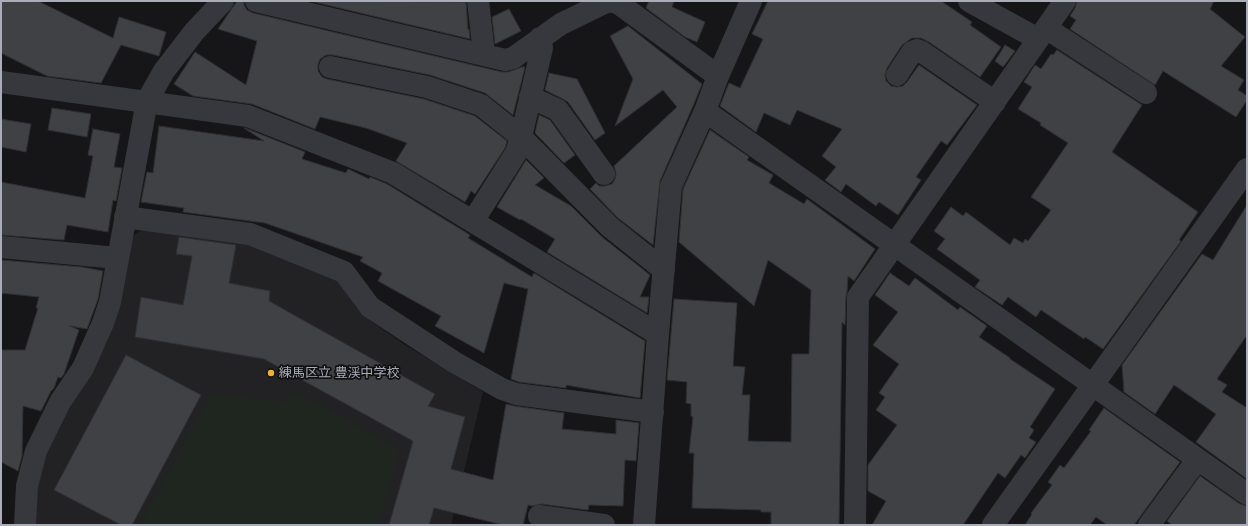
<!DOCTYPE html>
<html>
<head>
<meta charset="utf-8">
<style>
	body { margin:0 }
	#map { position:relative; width:1248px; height:526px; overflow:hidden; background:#161618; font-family:"Open Sans",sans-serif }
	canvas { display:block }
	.frame { position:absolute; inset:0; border:2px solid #a8adb8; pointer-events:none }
</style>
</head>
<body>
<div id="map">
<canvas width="1248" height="526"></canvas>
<div class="frame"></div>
</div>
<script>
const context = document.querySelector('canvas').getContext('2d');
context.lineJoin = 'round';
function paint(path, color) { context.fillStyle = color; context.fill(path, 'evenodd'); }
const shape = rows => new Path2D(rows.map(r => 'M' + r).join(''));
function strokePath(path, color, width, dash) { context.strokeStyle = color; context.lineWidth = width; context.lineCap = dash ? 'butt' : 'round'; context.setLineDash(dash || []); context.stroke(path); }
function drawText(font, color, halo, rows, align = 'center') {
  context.font = font + ' "Open Sans","Noto Sans JP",sans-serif'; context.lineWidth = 3.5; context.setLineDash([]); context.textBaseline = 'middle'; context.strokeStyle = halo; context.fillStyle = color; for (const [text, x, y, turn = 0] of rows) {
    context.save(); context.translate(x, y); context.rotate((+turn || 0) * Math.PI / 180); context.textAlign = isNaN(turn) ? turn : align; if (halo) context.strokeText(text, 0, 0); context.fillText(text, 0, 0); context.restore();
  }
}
const built = shape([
	[143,229,250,243,335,275,356,307,372,322,402,343,483,392,451,525,33,525,33,499,43,462,133,236]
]);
const green = shape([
	[292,393,305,397,399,449,379,525,140,525,211,394,287,402]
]);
const building = shape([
	[1,1,38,1,113,38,119,17,166,32,159,56,121,45,101,83,47,76,1,53,1,1],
	[237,1,244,1,244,5,247,10,253,13,502,72,508,72,522,67,525,67,513,115,485,93,430,75,333,55,326,55,320,59,318,64,318,71,322,77,327,79,424,99,475,116,507,141,505,148,475,194,471,191,465,202,396,161,407,143,366,128,320,117,315,129,252,104,193,96,174,84,195,52,246,85,257,41,218,29,237,1],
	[310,1,466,2,468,30,469,29,470,39,310,1],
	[649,1,674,1,672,7,705,22,697,42,685,37,646,8,649,1],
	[768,1,941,1,972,22,970,25,1001,47,980,77,929,42,921,38,912,38,902,45,887,68,885,75,886,81,891,86,897,87,903,86,907,82,919,65,977,105,947,145,941,141,916,177,921,180,898,215,879,202,876,206,846,184,841,192,825,180,836,167,822,156,842,129,797,110,790,125,764,113,756,132,720,106,729,83,740,88,763,39,752,34,768,1],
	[1077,1,1214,1,1210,9,1245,37,1221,66,1244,80,1238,90,1247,96,1247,100,1236,117,1163,71,1155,85,1070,29,1076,20,1070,16,1075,8,1077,1],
	[509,9,521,31,495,44,492,17,509,9],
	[628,26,702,84,693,106,660,181,653,245,618,218,590,189,596,183,599,186,605,186,612,184,615,179,616,173,614,166,677,107,663,90,615,126,633,79,610,36,628,26],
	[1005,45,1015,51,1003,67,995,61,1005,45],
	[1057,50,1142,105,1112,152,1198,212,1179,240,1181,241,1103,349,1085,337,1084,339,1041,310,1036,317,1008,297,1002,305,975,287,980,280,937,249,945,239,934,231,951,207,963,216,966,212,1010,245,1014,238,1023,243,1025,239,1028,241,1051,210,1031,197,1068,143,1040,125,1041,123,1018,109,1032,87,1024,82,1035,65,1041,69,1051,54,1053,55,1057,50],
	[549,73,577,79,605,133,595,140,568,102,563,99,545,90,549,73],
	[52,108,91,114,87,137,48,130,52,108],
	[539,115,550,120,575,155,564,163,535,133,539,115],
	[1,119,31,124,26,152,1,147,1,119],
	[159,126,264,141,244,128,245,128,305,152,302,159,346,173,348,169,369,179,370,177,387,184,470,235,468,238,532,277,534,273,645,341,640,398,566,385,566,388,519,382,511,379,528,289,504,283,484,353,435,326,441,316,378,281,382,273,360,261,363,257,265,223,183,212,184,208,141,202,147,172,153,173,159,126],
	[93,129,120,134,114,167,122,168,116,201,113,200,108,232,67,225,64,240,1,235,1,182,85,198,93,156,88,155,93,129],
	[710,130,749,157,747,160,773,175,769,183,804,204,807,199,875,249,854,281,848,276,847,292,846,297,845,325,842,322,839,525,771,525,771,512,761,512,761,510,692,508,694,453,689,453,693,417,691,416,691,404,686,403,687,382,667,380,674,299,737,303,733,366,745,367,742,395,750,395,748,441,791,442,792,354,809,354,811,290,768,260,754,306,679,242,683,189,710,130],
	[526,160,544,178,535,185,571,206,602,237,650,275,640,297,649,297,647,313,547,252,555,239,521,219,520,220,497,207,526,160],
	[1247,205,1247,335,1217,379,1227,385,1222,392,1247,408,1247,479,1196,442,1216,414,1174,385,1155,414,1124,392,1122,365,1202,254,1213,260,1247,205],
	[179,237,236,245,229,283,270,291,269,301,435,394,428,406,465,417,451,469,493,480,506,404,514,406,564,413,562,429,616,434,616,420,639,423,636,461,625,460,623,506,589,505,588,510,541,504,532,506,528,505,523,525,503,525,434,508,429,525,389,525,413,441,264,359,135,337,141,297,183,305,192,256,176,254,179,237],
	[1,260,82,267,103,271,98,299,87,329,70,326,79,330,64,374,61,378,58,377,54,388,51,391,41,411,23,406,22,456,18,471,1,462,1,350,25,350,38,308,36,308,39,297,1,293,1,260],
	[890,273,909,286,915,278,958,310,960,307,987,326,979,337,1010,358,1010,359,1055,389,1030,427,1034,430,1029,438,1036,442,1025,458,1021,455,1005,478,998,473,963,525,872,525,886,501,868,491,868,465,897,425,876,410,885,397,879,393,899,364,873,345,898,312,875,295,890,273],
	[126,355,201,395,132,525,121,525,54,490,126,355],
	[1104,408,1180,462,1134,525,1107,525,1096,517,1090,525,1025,525,1032,514,1031,513,1052,485,1048,482,1060,465,1064,468,1091,431,1089,430,1104,408],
	[1200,476,1240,504,1247,506,1247,525,1172,525,1167,521,1200,476]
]);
const minor = shape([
	[256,1,505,60,513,58,561,24,608,1,618,3,718,76],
	[478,1,483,45,481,54],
	[969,1,1038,39],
	[1046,28,1146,93],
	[330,67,427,87,481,105,521,137,610,227,664,270],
	[897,75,912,52,917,50,922,52,995,102],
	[1,82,248,116,393,173,658,334],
	[530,97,558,110,604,174],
	[705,111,1247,494],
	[125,217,250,234,344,272,370,307,454,362,502,389,516,394,653,412],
	[473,221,516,153,521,137,542,48,540,38],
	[1,247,117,258],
	[539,516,604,525],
	[25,525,27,486,36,451,60,402,83,368,103,323,110,302,147,101,164,71,194,32,223,1],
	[644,525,658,334,671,186,705,111,718,76,751,1],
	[855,525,858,297,1065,1],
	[993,525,1247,169],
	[1149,525,1197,460]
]);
const markers = [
	[271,373,4,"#f2b134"]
];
const poiNames = [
	["練馬区立 豊渓中学校",279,373]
];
paint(built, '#222225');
paint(green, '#1e261f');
paint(building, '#404145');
strokePath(building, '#303034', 1);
strokePath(minor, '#37383d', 22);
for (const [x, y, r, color] of markers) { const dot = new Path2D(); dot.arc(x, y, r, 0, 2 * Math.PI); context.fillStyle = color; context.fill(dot); strokePath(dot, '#111113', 1.5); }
drawText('13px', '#a8adb8', '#111113', poiNames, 'left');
</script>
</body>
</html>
